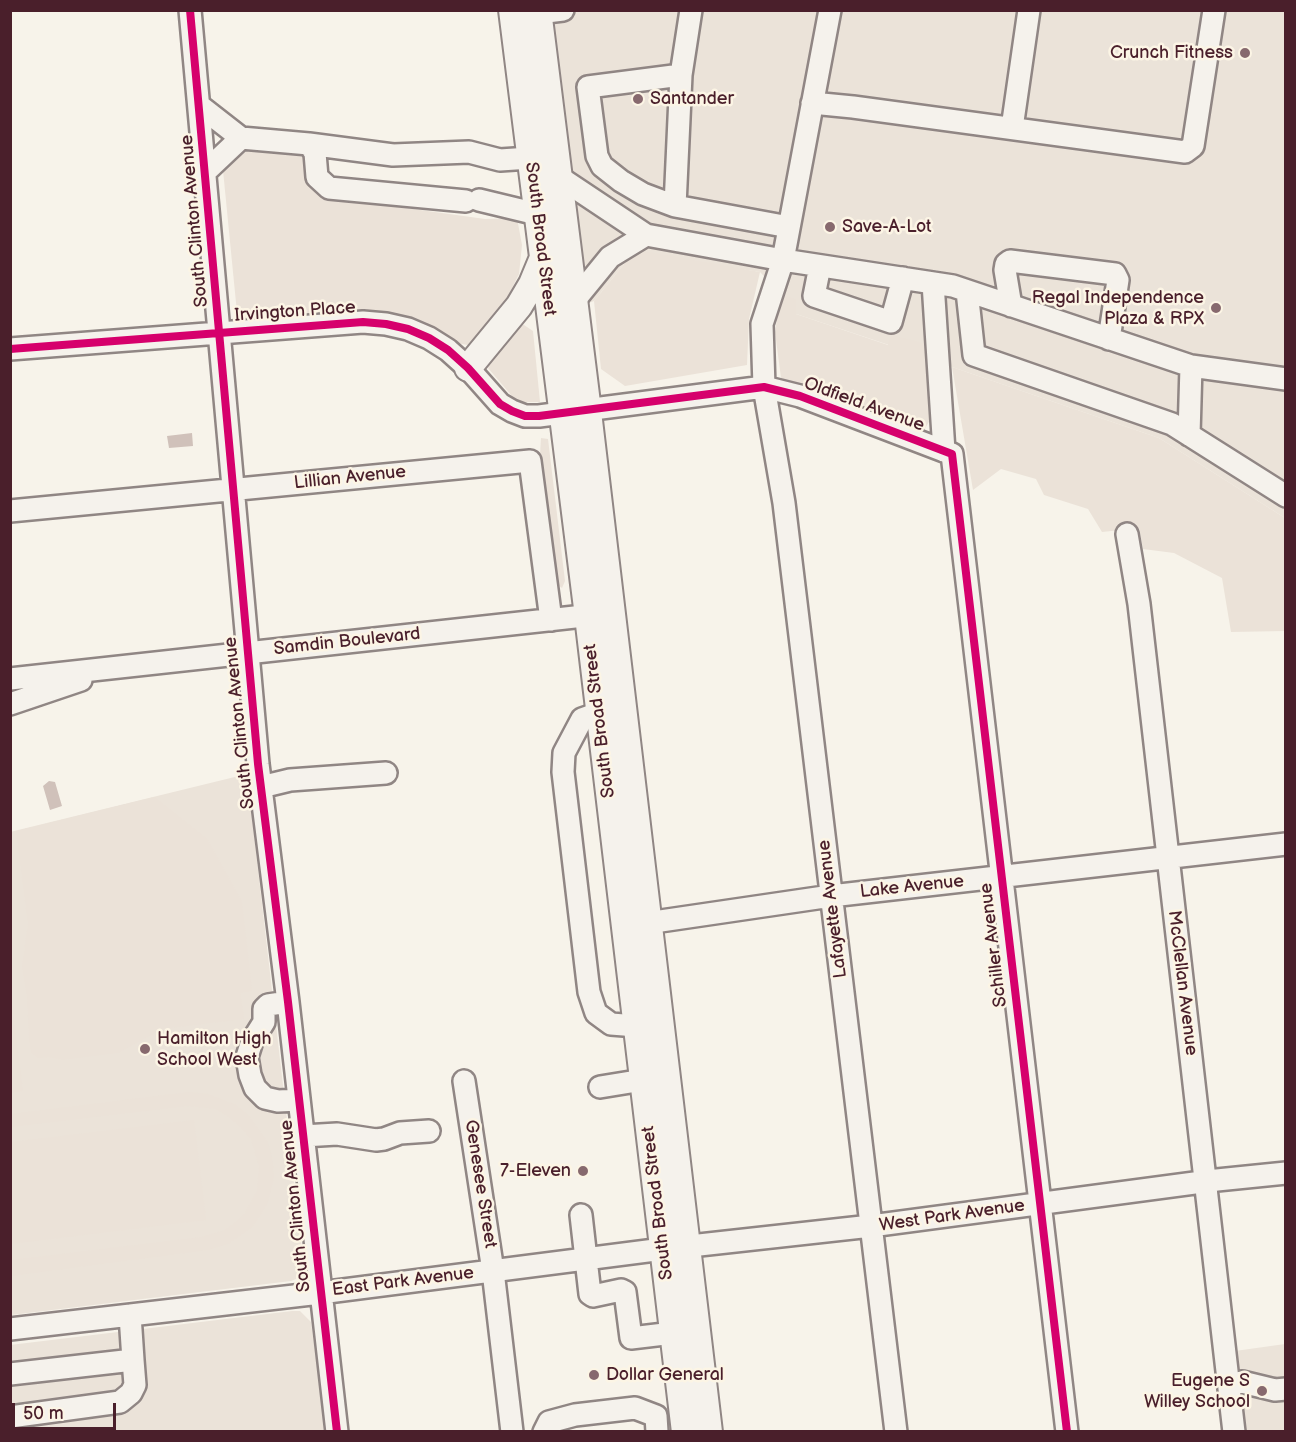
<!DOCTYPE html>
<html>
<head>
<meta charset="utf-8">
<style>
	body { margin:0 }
	#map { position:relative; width:1296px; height:1442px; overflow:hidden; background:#f7f3ea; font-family:"Balsamiq Sans",sans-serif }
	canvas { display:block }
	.frame { position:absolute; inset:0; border:12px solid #4a1f2b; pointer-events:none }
	.scale { position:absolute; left:12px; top:1403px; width:104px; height:27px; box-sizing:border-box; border:3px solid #4a1f2b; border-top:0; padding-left:8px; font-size:18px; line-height:21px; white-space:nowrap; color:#4a1f2b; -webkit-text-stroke:4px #fcf5e5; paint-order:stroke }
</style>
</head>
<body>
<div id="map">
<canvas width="1296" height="1442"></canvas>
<div class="frame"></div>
<div class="scale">50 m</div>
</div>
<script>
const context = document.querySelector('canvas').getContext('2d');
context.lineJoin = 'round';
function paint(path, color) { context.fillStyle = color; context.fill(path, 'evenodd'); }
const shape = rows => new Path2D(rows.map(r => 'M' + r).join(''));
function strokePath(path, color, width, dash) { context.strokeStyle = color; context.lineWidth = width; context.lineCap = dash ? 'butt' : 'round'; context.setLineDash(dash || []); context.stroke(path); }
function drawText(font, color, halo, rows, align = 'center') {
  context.font = font + ' "Balsamiq Sans",sans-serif'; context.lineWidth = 5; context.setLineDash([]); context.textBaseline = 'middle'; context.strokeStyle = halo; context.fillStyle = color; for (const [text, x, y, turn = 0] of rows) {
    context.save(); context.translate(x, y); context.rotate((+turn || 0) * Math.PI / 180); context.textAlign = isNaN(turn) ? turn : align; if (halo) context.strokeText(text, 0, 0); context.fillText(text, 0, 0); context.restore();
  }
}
const built = shape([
	[549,11,1285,11,1285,518,1159,438,952,367,926,344,889,345,796,314,781,294,760,272,633,253,594,301,584,305],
	[247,774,304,1267,302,1272,296,1279,291,1281,11,1315,10,832],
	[292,1311,300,1311,311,1322,326,1431,11,1431,10,1345],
	[1285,1344,1285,1431,1242,1431,1235,1351]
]);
const green = shape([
	[250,147,306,152,305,179,320,196,485,219,517,218,522,245,519,274,504,304,473,346,457,343,396,314,321,317,238,323,222,160],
	[649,252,760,272,749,319,747,365,625,386,601,369,594,301,633,253],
	[781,294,796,299,796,314,888,345,892,335,926,344,934,413,923,432,904,432,781,378,775,332],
	[521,323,533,331,540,402,517,402,488,368,490,362],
	[952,367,1159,438,1285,518,1285,631,1231,632,1222,578,1174,553,1143,549,1139,528,1102,532,1088,509,1044,495,1036,479,1001,469,973,490],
	[541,438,548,439,565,581,562,588,558,585,539,471],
	[154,797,207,839,242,902,252,991,240,993,244,1019,162,1029,118,1053,62,1060,51,1057,39,1058,31,1052,29,1038,27,997,22,967,28,924,16,831],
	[11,998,23,1091,11,1093,10,1093],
	[188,1092,208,1094,234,1104,248,1115,268,1143,272,1157,274,1176,271,1189,267,1204,252,1227,228,1244,208,1250,11,1276,11,1260,201,1237,225,1230,236,1222,245,1213,257,1191,259,1166,251,1139,241,1127,229,1117,216,1109,188,1106,11,1127,11,1114],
	[194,1120,206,1220,11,1244,11,1142]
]);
const water = shape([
	[192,433,193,446,169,448,167,436],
	[49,781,55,782,62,806,50,810,43,786]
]);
const minor = shape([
	[190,10,258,764,288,1002,337,1432],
	[830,10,783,260,762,324,764,387,784,503,896,1432],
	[538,13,563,10],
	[681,75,588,87,597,156,602,166,621,181,643,194,675,206,789,227],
	[812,103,853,107,1185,152,1193,146,1214,10],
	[200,106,241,138,309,144,315,153,317,177,329,188,466,201],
	[1012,128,1029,10],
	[309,144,393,155,469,152,500,160,530,158],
	[205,172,241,138],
	[559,177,646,235,783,260,953,286,1191,366,1286,379],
	[479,200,537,214],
	[675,206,681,75,691,10],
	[820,266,814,296,891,322,903,278],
	[933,283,944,451],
	[967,291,974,355,1172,424,1286,496],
	[574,301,610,257,646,235],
	[1011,306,1005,270,1006,264,1010,261,1115,274,1118,280,1109,339],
	[10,349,363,322,386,324,408,329,429,338,448,350,468,368,500,404,512,411,525,416,539,416,764,387,800,396,952,454,1067,1432],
	[1189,435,1191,366],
	[10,511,530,461,551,620],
	[1127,534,1139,604,1234,1432],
	[10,679,602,614],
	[10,704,81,680],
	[599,713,582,719,564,753,563,772,589,992,596,1013,611,1024,637,1026],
	[261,787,290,780,386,773],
	[647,923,831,896,1286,844],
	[288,1002,268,1005,264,1009,264,1022,252,1041,247,1057,250,1075,255,1088,265,1098,278,1101,299,1100],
	[464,1081,493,1271,512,1432],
	[600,1087,643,1080],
	[303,1136,337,1134,376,1140,384,1139,400,1133,429,1131],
	[581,1215,590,1294,593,1296,621,1290,625,1292,631,1338,673,1333],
	[10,1329,320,1293,663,1249,871,1226,1217,1180,1286,1173],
	[10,1374,133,1360,130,1315],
	[1229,1385,1242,1382,1275,1390,1286,1389],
	[10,1417,120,1402,131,1393,135,1385,133,1360],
	[544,1432,549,1422,575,1415,635,1408,656,1416,657,1432]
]);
const major = shape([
	[512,10,588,616,685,1432],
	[538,10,586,395,709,1432],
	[468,368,519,306,532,284,542,260]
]);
const cycleway = shape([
	[190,10,258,764,288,1002,337,1432],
	[10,349,363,322,386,324,408,329,429,338,448,350,468,368,500,404,512,411,525,416,539,416,764,387,800,396,952,454,1067,1432]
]);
const markers = [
	[1245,53,6,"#87696e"],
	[638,99,6,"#87696e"],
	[830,227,6,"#87696e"],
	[1216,308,6,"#87696e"],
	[145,1049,6,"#87696e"],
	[583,1171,6,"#87696e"],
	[594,1375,6,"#87696e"],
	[1262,1391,6,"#87696e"]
];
const poiNames = [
	["Crunch Fitness",1233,53],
	["Santander",650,99,"left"],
	["Save-A-Lot",842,227,"left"],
	["Regal Independence",1204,298],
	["Plaza & RPX",1204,319],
	["Hamilton High",157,1039,"left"],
	["School West",157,1060,"left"],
	["7-Eleven",571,1171],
	["Dollar General",606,1375,"left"],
	["Eugene S",1250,1381],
	["Willey School",1250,1402]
];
const streetNames = [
	["South Clinton Avenue",195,221,-95],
	["South Broad Street",540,239,83],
	["Irvington Place",295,312,-4],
	["Oldfield Avenue",864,405,20],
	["Lillian Avenue",350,478,-6],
	["Samdin Boulevard",347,642,-6],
	["South Broad Street",600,721,-97],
	["South Clinton Avenue",240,723,-96],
	["Lake Avenue",912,887,-6],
	["Lafayette Avenue",833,909,-97],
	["Schiller Avenue",994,945,-97],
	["McClellan Avenue",1182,983,83],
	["Genesee Street",480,1184,81],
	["South Broad Street",658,1203,-97],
	["South Clinton Avenue",296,1206,-96],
	["West Park Avenue",952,1216,-8],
	["East Park Avenue",403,1282,-7]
];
paint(built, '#ebe3d9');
paint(green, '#ebe2d8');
paint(water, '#d0c1ba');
strokePath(minor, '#908684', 26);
strokePath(major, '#908684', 30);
strokePath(minor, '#f5f2ec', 21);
strokePath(major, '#f5f2ec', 26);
strokePath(cycleway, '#d6006c', 8);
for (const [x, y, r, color] of markers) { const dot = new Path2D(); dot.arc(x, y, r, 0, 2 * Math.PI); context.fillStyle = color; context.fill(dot); strokePath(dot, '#fcf5e5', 2); }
drawText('18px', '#4a1f2b', '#fcf5e5', poiNames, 'right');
drawText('18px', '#4a1f2b', '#fcf5e5', streetNames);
</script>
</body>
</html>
